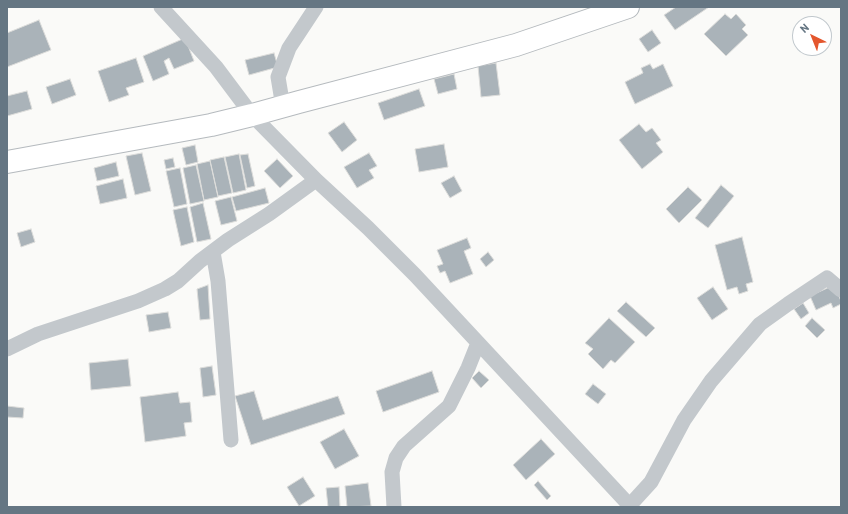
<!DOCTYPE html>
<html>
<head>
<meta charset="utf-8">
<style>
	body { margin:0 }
	#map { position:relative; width:848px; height:514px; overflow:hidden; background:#fafaf8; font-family:Barlow,sans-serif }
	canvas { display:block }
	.frame { position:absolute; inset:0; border:8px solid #657683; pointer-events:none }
	.north { position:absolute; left:792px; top:16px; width:40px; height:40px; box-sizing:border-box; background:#fff; border:1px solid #c1c8cd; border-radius:50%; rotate:317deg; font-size:11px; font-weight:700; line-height:16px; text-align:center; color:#657683 }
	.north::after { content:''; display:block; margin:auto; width:14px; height:18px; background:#e4572e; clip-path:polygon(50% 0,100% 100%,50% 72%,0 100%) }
</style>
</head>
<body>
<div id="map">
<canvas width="848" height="514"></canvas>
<div class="frame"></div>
<div class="north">N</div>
</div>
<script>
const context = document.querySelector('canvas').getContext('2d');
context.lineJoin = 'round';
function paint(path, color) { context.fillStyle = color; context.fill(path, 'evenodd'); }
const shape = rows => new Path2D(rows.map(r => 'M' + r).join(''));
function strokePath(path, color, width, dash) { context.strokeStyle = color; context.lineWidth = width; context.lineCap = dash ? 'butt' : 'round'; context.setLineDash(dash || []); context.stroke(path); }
const building = shape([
	[676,7,709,7,675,30,664,15,676,7],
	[725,14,731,19,736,14,746,25,742,29,748,35,726,56,704,34,725,14],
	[39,20,51,50,7,67,7,33,39,20],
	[652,30,661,43,648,52,639,39,652,30],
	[185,38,194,61,174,69,169,58,164,61,169,74,153,81,143,56,185,38],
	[274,53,278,67,249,75,245,60,274,53],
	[136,58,144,82,126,88,129,95,109,102,98,71,136,58],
	[496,63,500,95,481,97,478,66,496,63],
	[650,64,653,69,663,64,673,86,635,104,625,82,643,73,641,68,650,64],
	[454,74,457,89,438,94,434,79,454,74],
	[70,79,76,95,52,104,46,87,70,79],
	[419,89,425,106,384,120,378,103,419,89],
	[27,91,32,109,7,116,7,96,27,91],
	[344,122,357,140,342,152,328,133,344,122],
	[639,124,646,132,652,128,661,140,656,143,663,152,642,169,619,140,639,124],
	[444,144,448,167,419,172,415,149,444,144],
	[195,145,198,162,186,165,182,148,195,145],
	[142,153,151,191,135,195,126,156,142,153],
	[369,153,377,166,369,170,374,178,357,188,344,167,369,153],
	[239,154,246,190,233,193,225,157,239,154],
	[248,154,255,186,247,188,240,155,248,154],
	[224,157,232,193,218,196,210,160,224,157],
	[173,158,175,167,166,169,164,160,173,158],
	[277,159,293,176,280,188,264,171,277,159],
	[210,161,218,197,204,200,197,164,210,161],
	[116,162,119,176,97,181,94,168,116,162],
	[196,165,204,201,190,204,183,168,196,165],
	[180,168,187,204,174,207,166,171,180,168],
	[454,176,462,191,450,198,441,183,454,176],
	[123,179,127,198,100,204,96,186,123,179],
	[721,185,734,196,708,228,695,218,721,185],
	[688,187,702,200,679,223,666,209,688,187],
	[265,188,269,203,236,211,232,197,265,188],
	[231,197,237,221,221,225,215,201,231,197],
	[203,203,211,239,197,242,190,207,203,203],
	[187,207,194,242,181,246,173,210,187,207],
	[31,229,35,242,21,247,17,233,31,229],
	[742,237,753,282,746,284,748,291,739,294,737,287,727,290,715,245,742,237],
	[467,238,471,248,464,251,473,274,450,283,445,271,440,273,437,266,443,264,437,250,467,238],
	[488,252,494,260,486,267,480,259,488,252],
	[208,285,210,319,200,320,197,289,208,285],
	[834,285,841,301,841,304,833,308,831,303,816,310,810,296,834,285],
	[713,287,728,309,712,320,697,298,713,287],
	[626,302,655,328,646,337,617,311,626,302],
	[803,303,809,313,801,319,794,309,803,303],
	[168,312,171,328,149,332,146,315,168,312],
	[609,318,635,342,615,363,611,360,603,369,588,354,593,349,585,343,609,318],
	[812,318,825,330,817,338,805,326,812,318],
	[128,359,131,386,91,390,89,363,128,359],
	[212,366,216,395,203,397,200,368,212,366],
	[432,371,439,392,383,412,376,391,432,371],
	[479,371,489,380,481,388,472,378,479,371],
	[593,384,606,394,598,404,585,394,593,384],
	[254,391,263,420,338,396,345,414,251,445,235,396,254,391],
	[178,392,180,403,190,402,192,422,184,423,186,436,145,442,140,397,178,392],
	[7,406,24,408,23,418,7,417,7,406],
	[344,429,359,456,335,469,320,442,344,429],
	[541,439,555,454,526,480,513,465,541,439],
	[303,477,315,496,299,506,287,487,303,477],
	[538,481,551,496,547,500,534,485,538,481],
	[368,483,371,506,347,507,345,486,368,483],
	[339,487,340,507,328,507,326,488,339,487]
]);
const minor = shape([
	[161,7,216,67,252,115,316,180,368,228,415,275,631,507],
	[283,107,278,77,289,48,316,7],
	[213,252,218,281,231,440],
	[7,349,38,334,138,301,165,289,178,281,200,261,228,240,269,214,316,180],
	[630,505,651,482,684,420,711,381,760,324,788,304,827,278,841,290],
	[394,507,392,472,396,458,404,446,449,406,468,368,478,343]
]);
const primary = shape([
	[7,162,211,125,252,115,299,102,516,45,628,7]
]);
paint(building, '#aab3b9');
strokePath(building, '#dcdcda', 1);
strokePath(primary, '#b5babe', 24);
strokePath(minor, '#c3c8cc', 15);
strokePath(primary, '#fff', 22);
</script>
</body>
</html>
